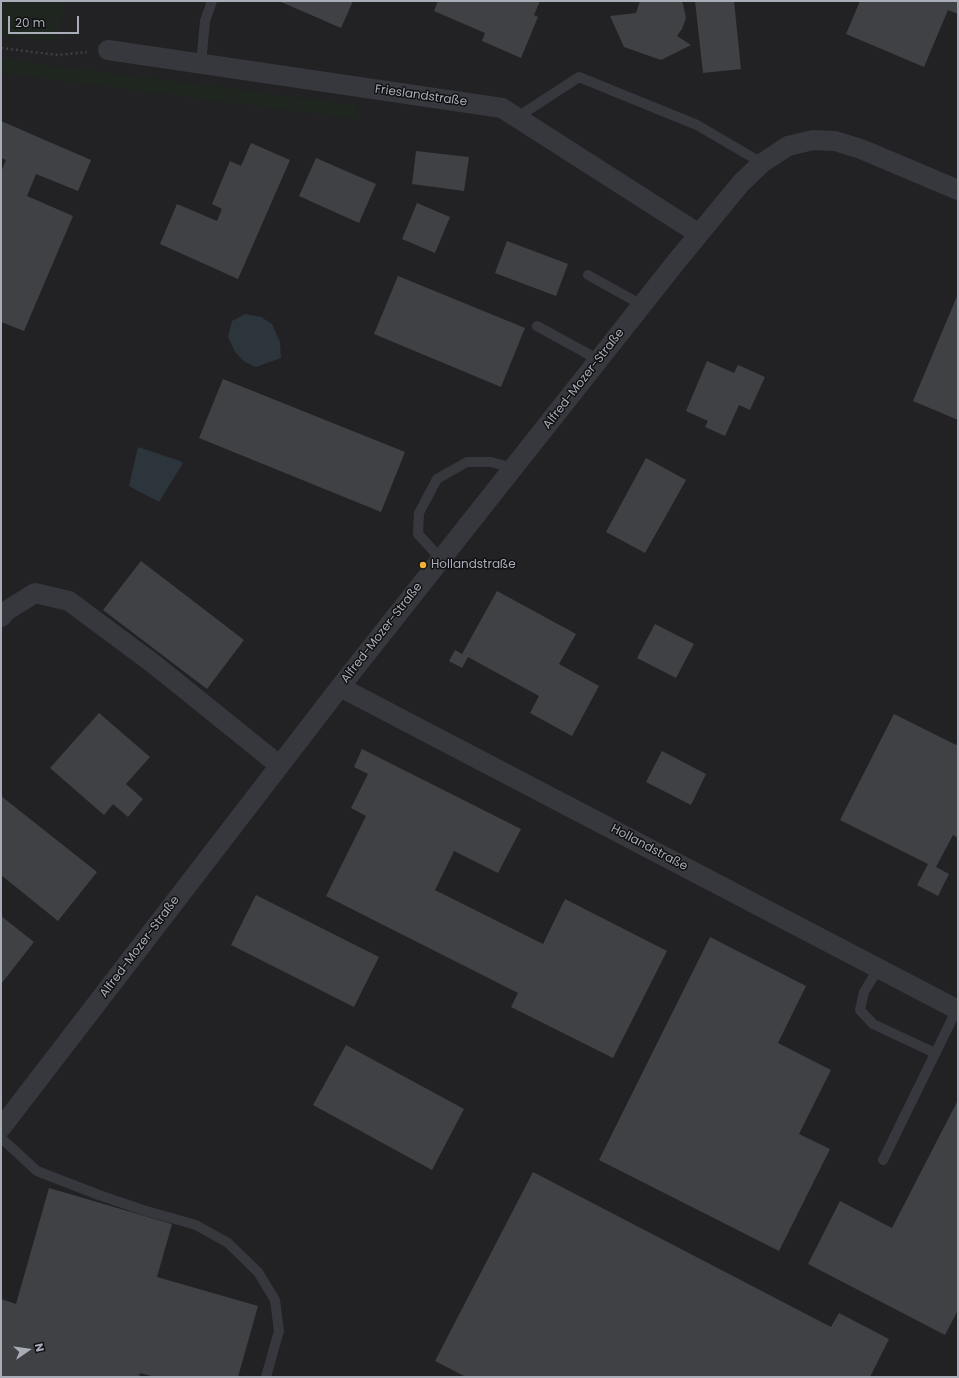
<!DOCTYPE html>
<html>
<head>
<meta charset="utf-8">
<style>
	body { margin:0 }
	#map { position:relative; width:959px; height:1378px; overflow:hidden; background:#161618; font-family:Poppins,sans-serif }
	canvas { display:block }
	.frame { position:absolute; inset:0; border:2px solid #a8adb8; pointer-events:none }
	.north { position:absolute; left:8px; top:1330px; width:40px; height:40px; -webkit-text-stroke:3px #111113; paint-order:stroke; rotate:77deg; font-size:11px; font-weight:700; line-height:16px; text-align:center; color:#a8adb8 }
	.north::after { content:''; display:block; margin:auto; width:14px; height:18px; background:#a8adb8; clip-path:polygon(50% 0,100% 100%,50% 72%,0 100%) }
	.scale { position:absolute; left:8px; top:16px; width:71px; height:18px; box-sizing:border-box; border:2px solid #a8adb8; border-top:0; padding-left:5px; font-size:12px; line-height:14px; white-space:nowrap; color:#a8adb8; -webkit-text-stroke:3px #111113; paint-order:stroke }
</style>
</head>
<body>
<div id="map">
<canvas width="959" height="1378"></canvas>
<div class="frame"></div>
<div class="north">N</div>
<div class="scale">20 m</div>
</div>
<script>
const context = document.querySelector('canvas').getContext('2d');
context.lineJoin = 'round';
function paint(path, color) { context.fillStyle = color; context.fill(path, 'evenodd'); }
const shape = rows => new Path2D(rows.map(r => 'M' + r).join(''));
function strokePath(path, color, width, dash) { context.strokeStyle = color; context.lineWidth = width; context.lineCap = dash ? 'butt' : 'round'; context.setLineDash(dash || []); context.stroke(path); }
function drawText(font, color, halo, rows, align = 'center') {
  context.font = font + ' Poppins,sans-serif'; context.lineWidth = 3; context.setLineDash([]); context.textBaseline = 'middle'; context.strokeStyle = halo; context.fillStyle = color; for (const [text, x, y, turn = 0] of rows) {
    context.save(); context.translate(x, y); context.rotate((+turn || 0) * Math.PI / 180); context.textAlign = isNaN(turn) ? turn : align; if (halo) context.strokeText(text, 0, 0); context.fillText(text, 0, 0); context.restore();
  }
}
const built = shape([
	[1,1,958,1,958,1377,1,1377]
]);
const green = shape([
	[1,1,64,1,59,42,1,35],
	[1,59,358,105,356,119,1,73]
]);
const water = shape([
	[245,314,261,317,272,324,280,342,281,358,256,367,245,362,235,352,228,337,232,321],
	[138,447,180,461,183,463,159,502,129,486]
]);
const building = shape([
	[279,1,353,1,341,28],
	[438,1,540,1,534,15,538,17,521,58,482,41,485,33,434,11],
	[640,1,681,1,683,4,686,18,682,29,677,36,691,45,661,60,624,47,610,16,636,13],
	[695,1,734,1,741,69,703,73],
	[860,1,958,1,958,14,948,10,924,67,846,34],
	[1,121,91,160,78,191,36,174,27,196,73,216,24,331,1,322,1,172,6,160,1,158],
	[251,143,290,160,238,279,160,244,177,204,217,221,222,209,212,204,230,161,241,166],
	[416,151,469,157,464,191,412,184],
	[316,158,376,184,359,223,299,196],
	[417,203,450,217,435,253,402,239],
	[507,241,568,264,556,296,495,273],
	[398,276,525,328,501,387,374,334],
	[958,294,958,420,913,401],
	[707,361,734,373,738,365,765,377,750,410,739,405,725,436,705,427,708,421,686,411],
	[223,379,405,452,381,512,199,438],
	[646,458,686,480,645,553,606,532],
	[141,561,244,640,207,689,103,610],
	[497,591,576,634,559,664,599,686,572,736,530,713,539,696,468,657,462,668,449,661,455,650,462,654],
	[655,624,694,644,676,678,637,658],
	[99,713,150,757,126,784,143,799,128,817,113,804,104,815,50,768],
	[894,714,956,745,958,741,958,838,953,835,936,867,949,874,938,896,917,885,928,864,840,820],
	[362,749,521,829,498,873,454,851,435,890,543,944,565,899,667,951,613,1058,511,1007,518,993,326,896,366,816,351,808,368,774,354,767],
	[662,751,706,774,691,805,646,782],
	[1,796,97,872,58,921,1,875],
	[256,895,379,957,354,1007,231,945],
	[1,916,34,942,1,984],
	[710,937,806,986,778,1043,831,1070,799,1134,830,1149,779,1251,599,1160],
	[346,1045,464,1109,432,1170,313,1105],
	[958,1100,958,1310,945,1335,808,1264,840,1201,892,1228],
	[533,1172,831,1327,839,1313,889,1339,870,1377,466,1377,435,1361],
	[49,1188,172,1224,157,1277,258,1306,238,1377,155,1377,140,1373,139,1377,1,1377,1,1299,16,1304]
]);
const path = shape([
	[1,48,58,55,87,52]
]);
const service = shape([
	[201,64,205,21,212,1],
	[516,118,579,77,697,125,762,163],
	[588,275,642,305],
	[537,326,599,360],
	[441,559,418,534,419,513,437,479,467,462,491,462,513,468],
	[878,969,864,992,860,1010,873,1024,935,1053],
	[1,1138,37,1171,99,1195,143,1210,196,1225,228,1243,258,1272,275,1300,279,1331,266,1377],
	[883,1160,957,1009]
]);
const minor = shape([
	[108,50,502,108,699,234],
	[1,617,6,611,35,593,69,601,155,665,279,765],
	[340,687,958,1010],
	[1,1128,340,687,676,262,741,183,762,163,788,146,813,140,835,141,861,149,958,190]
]);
const markers = [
	[423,565,4,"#f2b134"]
];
const streetNames = [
	["Frieslandstraße",421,96,8],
	["Alfred-Mozer-Straße",584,379,-52],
	["Alfred-Mozer-Straße",382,633,-52],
	["Hollandstraße",649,848,28],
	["Alfred-Mozer-Straße",140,947,-53]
];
const poiNames = [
	["Hollandstraße",431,565]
];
paint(built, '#222225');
paint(green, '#1e261f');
paint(water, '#2c353c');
paint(building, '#404145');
strokePath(path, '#3d3f44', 2.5, [2, 3]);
strokePath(service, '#37383d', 10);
strokePath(minor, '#37383d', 20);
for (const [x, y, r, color] of markers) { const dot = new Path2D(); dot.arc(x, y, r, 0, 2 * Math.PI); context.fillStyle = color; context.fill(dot); strokePath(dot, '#111113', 1.5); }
drawText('12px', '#a8adb8', '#111113', streetNames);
drawText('12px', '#a8adb8', '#111113', poiNames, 'left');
</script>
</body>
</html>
